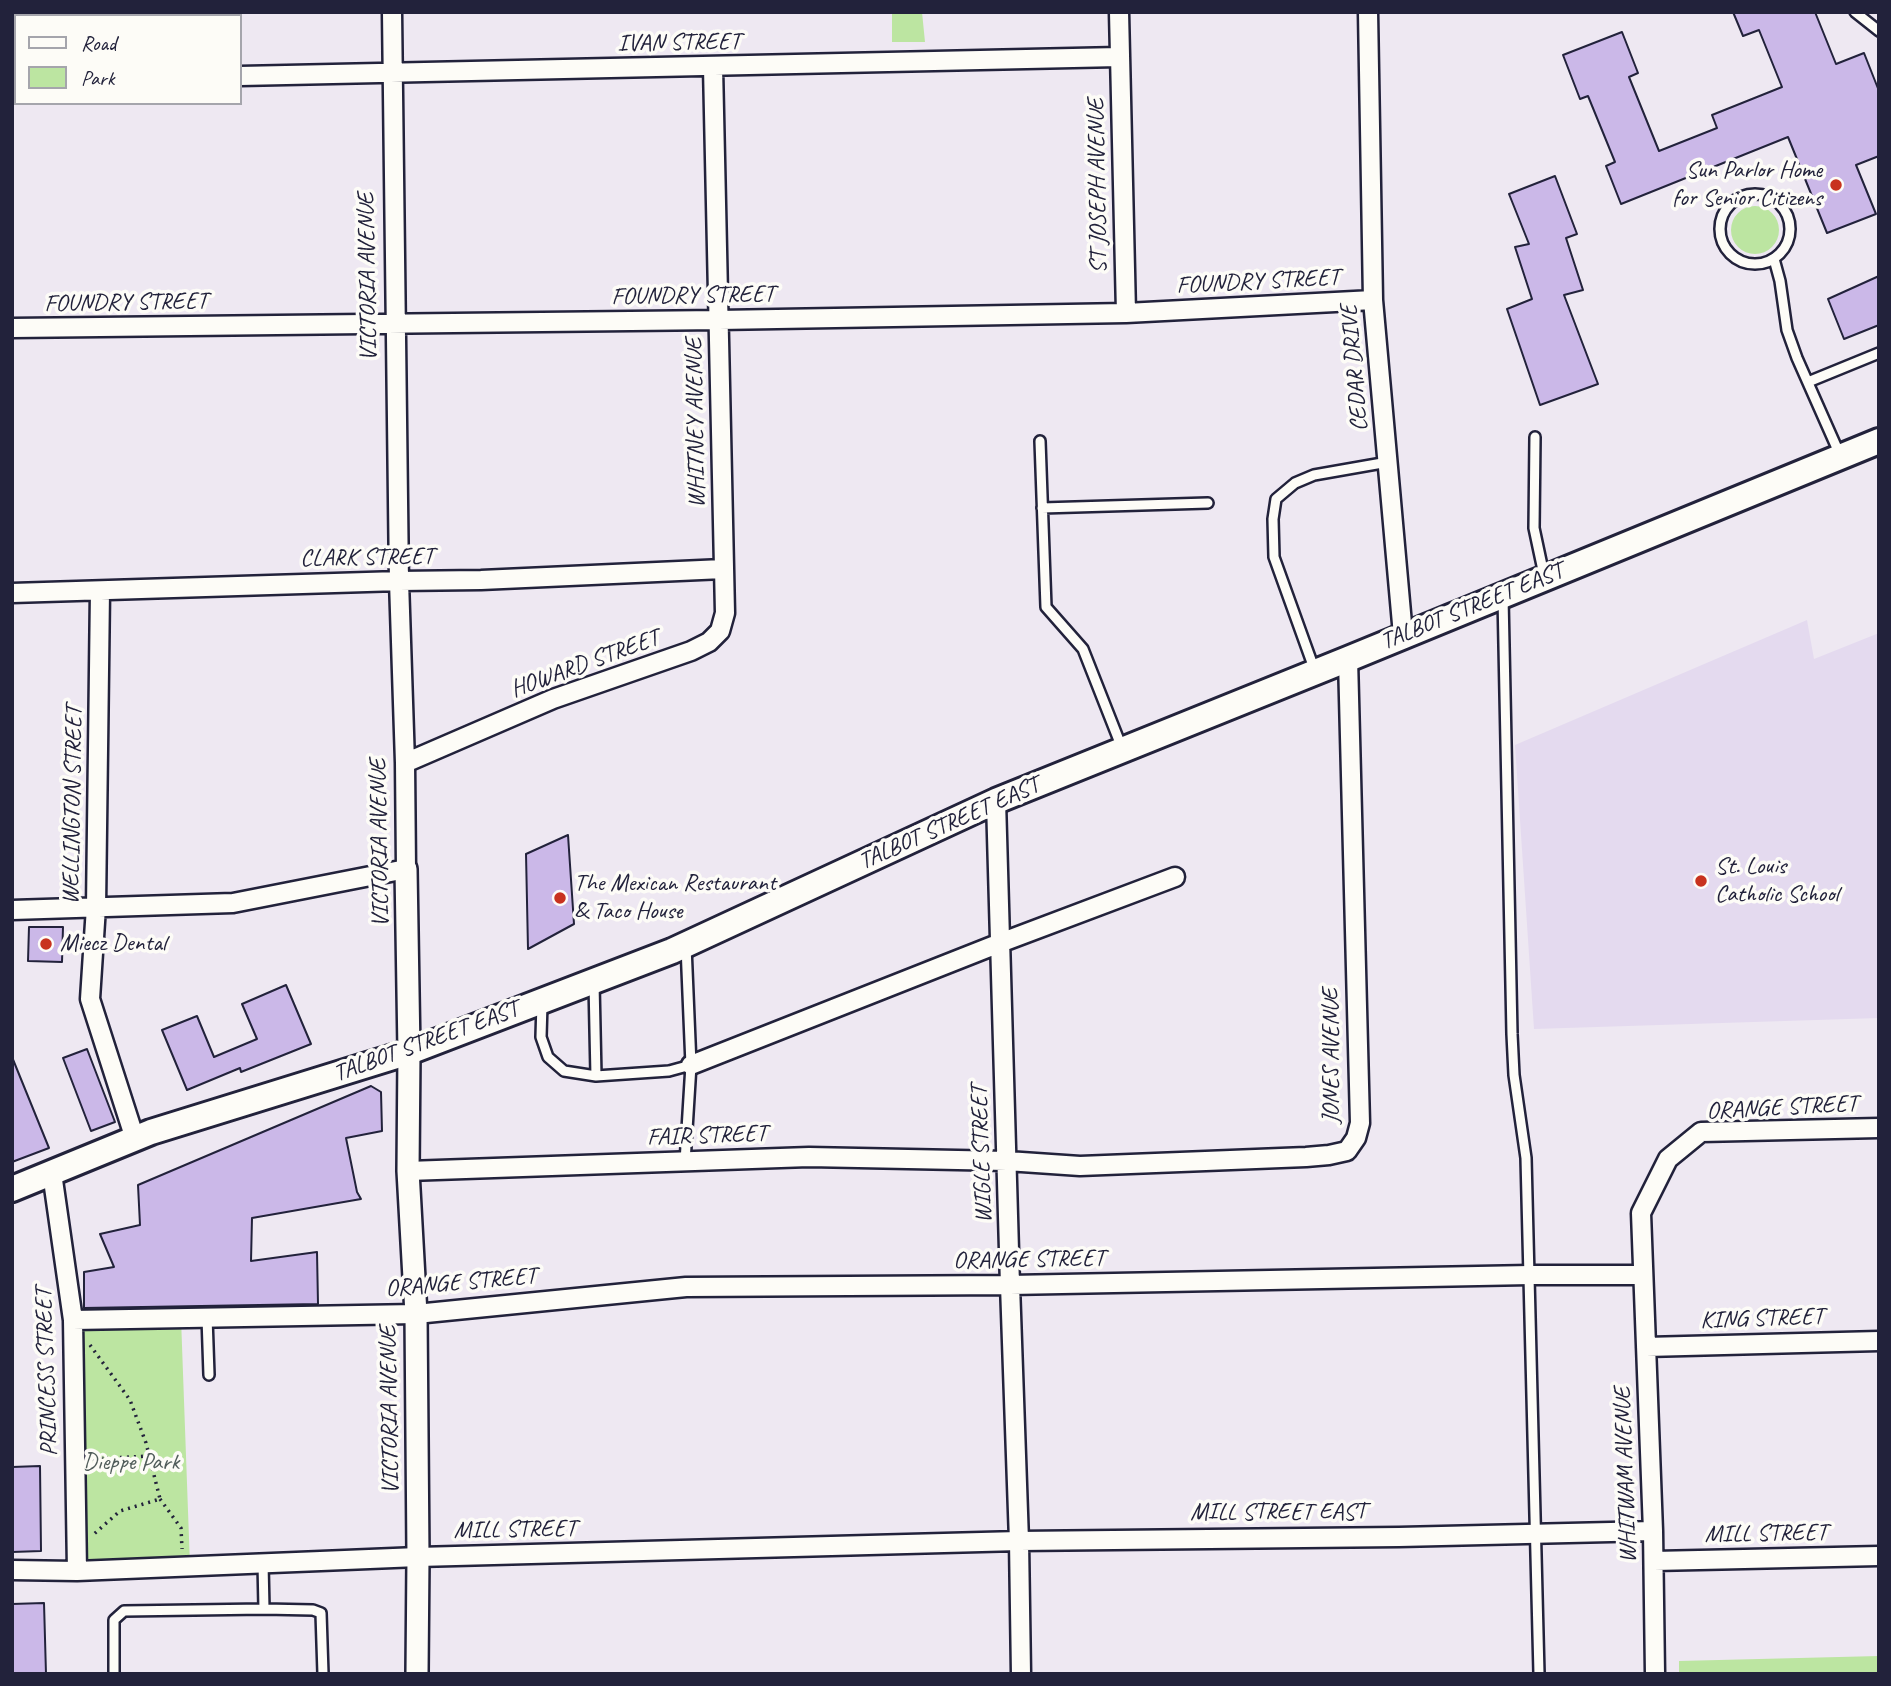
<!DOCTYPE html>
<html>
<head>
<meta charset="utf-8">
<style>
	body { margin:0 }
	#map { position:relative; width:1891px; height:1686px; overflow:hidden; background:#eee8f2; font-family:Caveat,sans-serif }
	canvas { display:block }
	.frame { position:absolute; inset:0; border:14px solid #22223b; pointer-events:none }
	.legend { position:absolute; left:14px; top:14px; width:228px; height:91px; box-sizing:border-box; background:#fdfcf7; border:2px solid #a5a5ac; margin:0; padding:9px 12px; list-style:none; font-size:21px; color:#22223b }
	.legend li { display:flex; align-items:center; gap:14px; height:35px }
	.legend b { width:35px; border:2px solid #a5a5ac }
</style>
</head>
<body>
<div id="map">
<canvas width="1891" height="1686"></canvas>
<div class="frame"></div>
<ul class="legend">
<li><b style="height:9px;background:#fdfcf7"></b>Road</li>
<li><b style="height:19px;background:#bce5a1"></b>Park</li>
</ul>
</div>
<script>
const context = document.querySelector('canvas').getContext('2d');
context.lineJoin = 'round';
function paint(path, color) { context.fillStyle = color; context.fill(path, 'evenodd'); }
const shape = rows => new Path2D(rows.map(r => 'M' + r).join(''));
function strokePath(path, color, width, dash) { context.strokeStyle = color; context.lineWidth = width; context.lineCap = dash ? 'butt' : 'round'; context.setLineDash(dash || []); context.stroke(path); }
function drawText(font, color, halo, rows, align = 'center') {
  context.font = font + ' Caveat,sans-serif'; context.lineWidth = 7; context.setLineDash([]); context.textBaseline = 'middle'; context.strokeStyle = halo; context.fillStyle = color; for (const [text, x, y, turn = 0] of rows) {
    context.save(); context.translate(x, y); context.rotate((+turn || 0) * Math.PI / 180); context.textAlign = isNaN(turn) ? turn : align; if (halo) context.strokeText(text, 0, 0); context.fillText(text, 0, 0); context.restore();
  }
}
const built = shape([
	[1807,620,1814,659,1879,633,1879,1018,1534,1029,1515,745]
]);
const green = shape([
	[892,12,922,12,925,42,892,42],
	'1731 230a24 24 0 1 1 48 0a24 24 0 1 1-48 0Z',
	[181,1318,190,1566,77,1571,73,1320],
	[1879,1656,1879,1674,1679,1674,1679,1661]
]);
const building = shape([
	[1733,12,1815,12,1836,64,1864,53,1879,91,1879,156,1856,165,1876,214,1827,233,1788,137,1621,204,1606,166,1615,162,1588,96,1580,99,1563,55,1622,32,1638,73,1629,77,1659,151,1717,128,1712,115,1782,87,1759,30,1743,36,1733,12],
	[1555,176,1577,234,1566,238,1583,290,1564,295,1598,384,1540,405,1507,309,1532,299,1515,247,1529,244,1509,194,1555,176],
	[1879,276,1879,325,1844,339,1828,299,1879,276],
	[568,835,574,924,528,949,526,854,568,835],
	[29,927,63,927,62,962,28,961,29,927],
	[286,985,311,1044,241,1072,240,1068,187,1090,162,1030,197,1016,214,1057,257,1039,242,1004,286,985],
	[87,1049,115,1122,91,1131,63,1058,87,1049],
	[12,1057,49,1148,12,1162,12,1057],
	[371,1086,381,1092,382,1131,346,1138,357,1192,361,1199,252,1218,251,1261,317,1252,318,1304,84,1308,84,1272,114,1267,100,1234,140,1225,138,1185,371,1086],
	[40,1466,41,1551,12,1552,12,1467,40,1466],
	[44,1603,46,1674,12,1674,12,1604,44,1603]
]);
const path = shape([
	[90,1345,130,1400,146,1443,160,1499,120,1511,94,1534],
	[92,1459,149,1456],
	[160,1499,181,1528,182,1549]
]);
const service = shape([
	[1855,12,1879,31],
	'1720 229a35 35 0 1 1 70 0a35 35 0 1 1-70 0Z',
	[1774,259,1780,281,1787,330,1797,358,1840,455],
	[1808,382,1879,353],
	[1535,437,1534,528,1544,575],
	[1040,441,1046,607,1083,649,1122,748],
	[1042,508,1208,503],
	[1503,597,1512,1034,1514,1075,1526,1158,1539,1674],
	[1315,671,1274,557,1273,519,1276,499,1295,483,1314,475,1388,462],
	[594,983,596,1076],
	[542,1003,541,1037,548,1057,564,1071,596,1076,669,1071,691,1065],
	[685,1162,691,1065,686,946],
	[207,1317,209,1375],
	[263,1563,264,1609],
	[114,1674,114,1620,124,1611,264,1609,313,1610,321,1613,323,1674]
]);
const minor = shape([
	[1119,12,1126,313],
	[1368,12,1373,300,1403,635],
	[240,76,1119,57],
	[12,79,16,79],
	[12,328,719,320,1126,313,1373,300],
	[100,591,96,907,90,999,135,1139],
	[12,593,399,581,481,580,723,569],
	[405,763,553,699,691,651,709,642,720,631,725,613,713,67],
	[996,801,1010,1285,1019,1541,1021,1674],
	[12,910,233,903,406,869,405,763,399,581,392,12],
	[691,1065,1000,943,1175,877],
	[408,1171,809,1157,1007,1161,1080,1166,1306,1157,1329,1155,1347,1151,1356,1138,1360,1123,1348,659],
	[52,1173,73,1320,77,1571],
	[73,1320,416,1314,686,1287,1010,1285,1530,1275,1643,1275],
	[1646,1347,1879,1341],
	[1654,1561,1879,1556],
	[12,1570,77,1571,418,1557,1019,1541,1399,1537,1653,1531],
	[1655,1674,1653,1531,1641,1213,1668,1159,1701,1132,1879,1128]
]);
const tertiary = shape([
	[406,869,409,1052,408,1171,416,1314,418,1557,417,1674]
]);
const secondary = shape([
	[12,1189,151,1132,409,1052,672,951,996,801,1348,659,1879,441]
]);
const markers = [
	[1836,185,7,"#c8321e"],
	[1701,881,7,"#c8321e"],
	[560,898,7,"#c8321e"],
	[46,944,7,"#c8321e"]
];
const streetNames = [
	["IVAN STREET",679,43,-1],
	["ST JOSEPH AVENUE",1098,186,-91],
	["VICTORIA AVENUE",368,277,-91],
	["FOUNDRY STREET",1258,282,-3],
	["FOUNDRY STREET",693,296,-1],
	["FOUNDRY STREET",126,303,-1],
	["CEDAR DRIVE",1355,368,-95],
	["WHITNEY AVENUE",696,423,-91],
	["CLARK STREET",367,558,-1],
	["TALBOT STREET EAST",1472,607,-22],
	["HOWARD STREET",585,664,-20],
	["WELLINGTON STREET",73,805,-89],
	["TALBOT STREET EAST",949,824,-24],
	["VICTORIA AVENUE",380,843,-91],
	["TALBOT STREET EAST",426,1042,-20],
	["JONES AVENUE",1332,1056,-90],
	["ORANGE STREET",1782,1108,-3],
	["FAIR STREET",707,1136,-2],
	["WIGLE STREET",982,1154,-92],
	["ORANGE STREET",1029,1260,-1],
	["ORANGE STREET",461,1283,-5],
	["KING STREET",1762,1319,-2],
	["PRINCESS STREET",47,1372,-92],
	["VICTORIA AVENUE",390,1410,-91],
	["WHITWAM AVENUE",1626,1475,-92],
	["MILL STREET EAST",1278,1513],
	["MILL STREET",515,1530,-1],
	["MILL STREET",1766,1534,-1]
];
const poiNames = [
	["Sun Parlor Home",1822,171,"right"],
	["for Senior Citizens",1822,199,"right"],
	["St. Louis",1715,867],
	["Catholic School",1715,895],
	["The Mexican Restaurant",574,884],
	["& Taco House",574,912],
	["Miecz Dental",60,944]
];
const parkNames = [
	["Dieppe Park",131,1463]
];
paint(built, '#e4daef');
paint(green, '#bce5a1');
paint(building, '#cbb8e8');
strokePath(building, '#22223b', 2);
strokePath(service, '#22223b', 14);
strokePath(minor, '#22223b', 23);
strokePath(tertiary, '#22223b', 26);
strokePath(secondary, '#22223b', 30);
strokePath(path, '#22223b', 3.5, [2, 5]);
strokePath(service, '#fdfcf7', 9);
strokePath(minor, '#fdfcf7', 18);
strokePath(tertiary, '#fdfcf7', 21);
strokePath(secondary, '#fdfcf7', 24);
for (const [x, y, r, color] of markers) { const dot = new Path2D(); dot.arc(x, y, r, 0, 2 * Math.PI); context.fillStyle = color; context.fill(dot); strokePath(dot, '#fdfcf7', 2.5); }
drawText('24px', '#22223b', '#fdfcf7', streetNames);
drawText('24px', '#22223b', '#fdfcf7', poiNames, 'left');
drawText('24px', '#505c5a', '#fdfcf7', parkNames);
</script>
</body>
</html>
